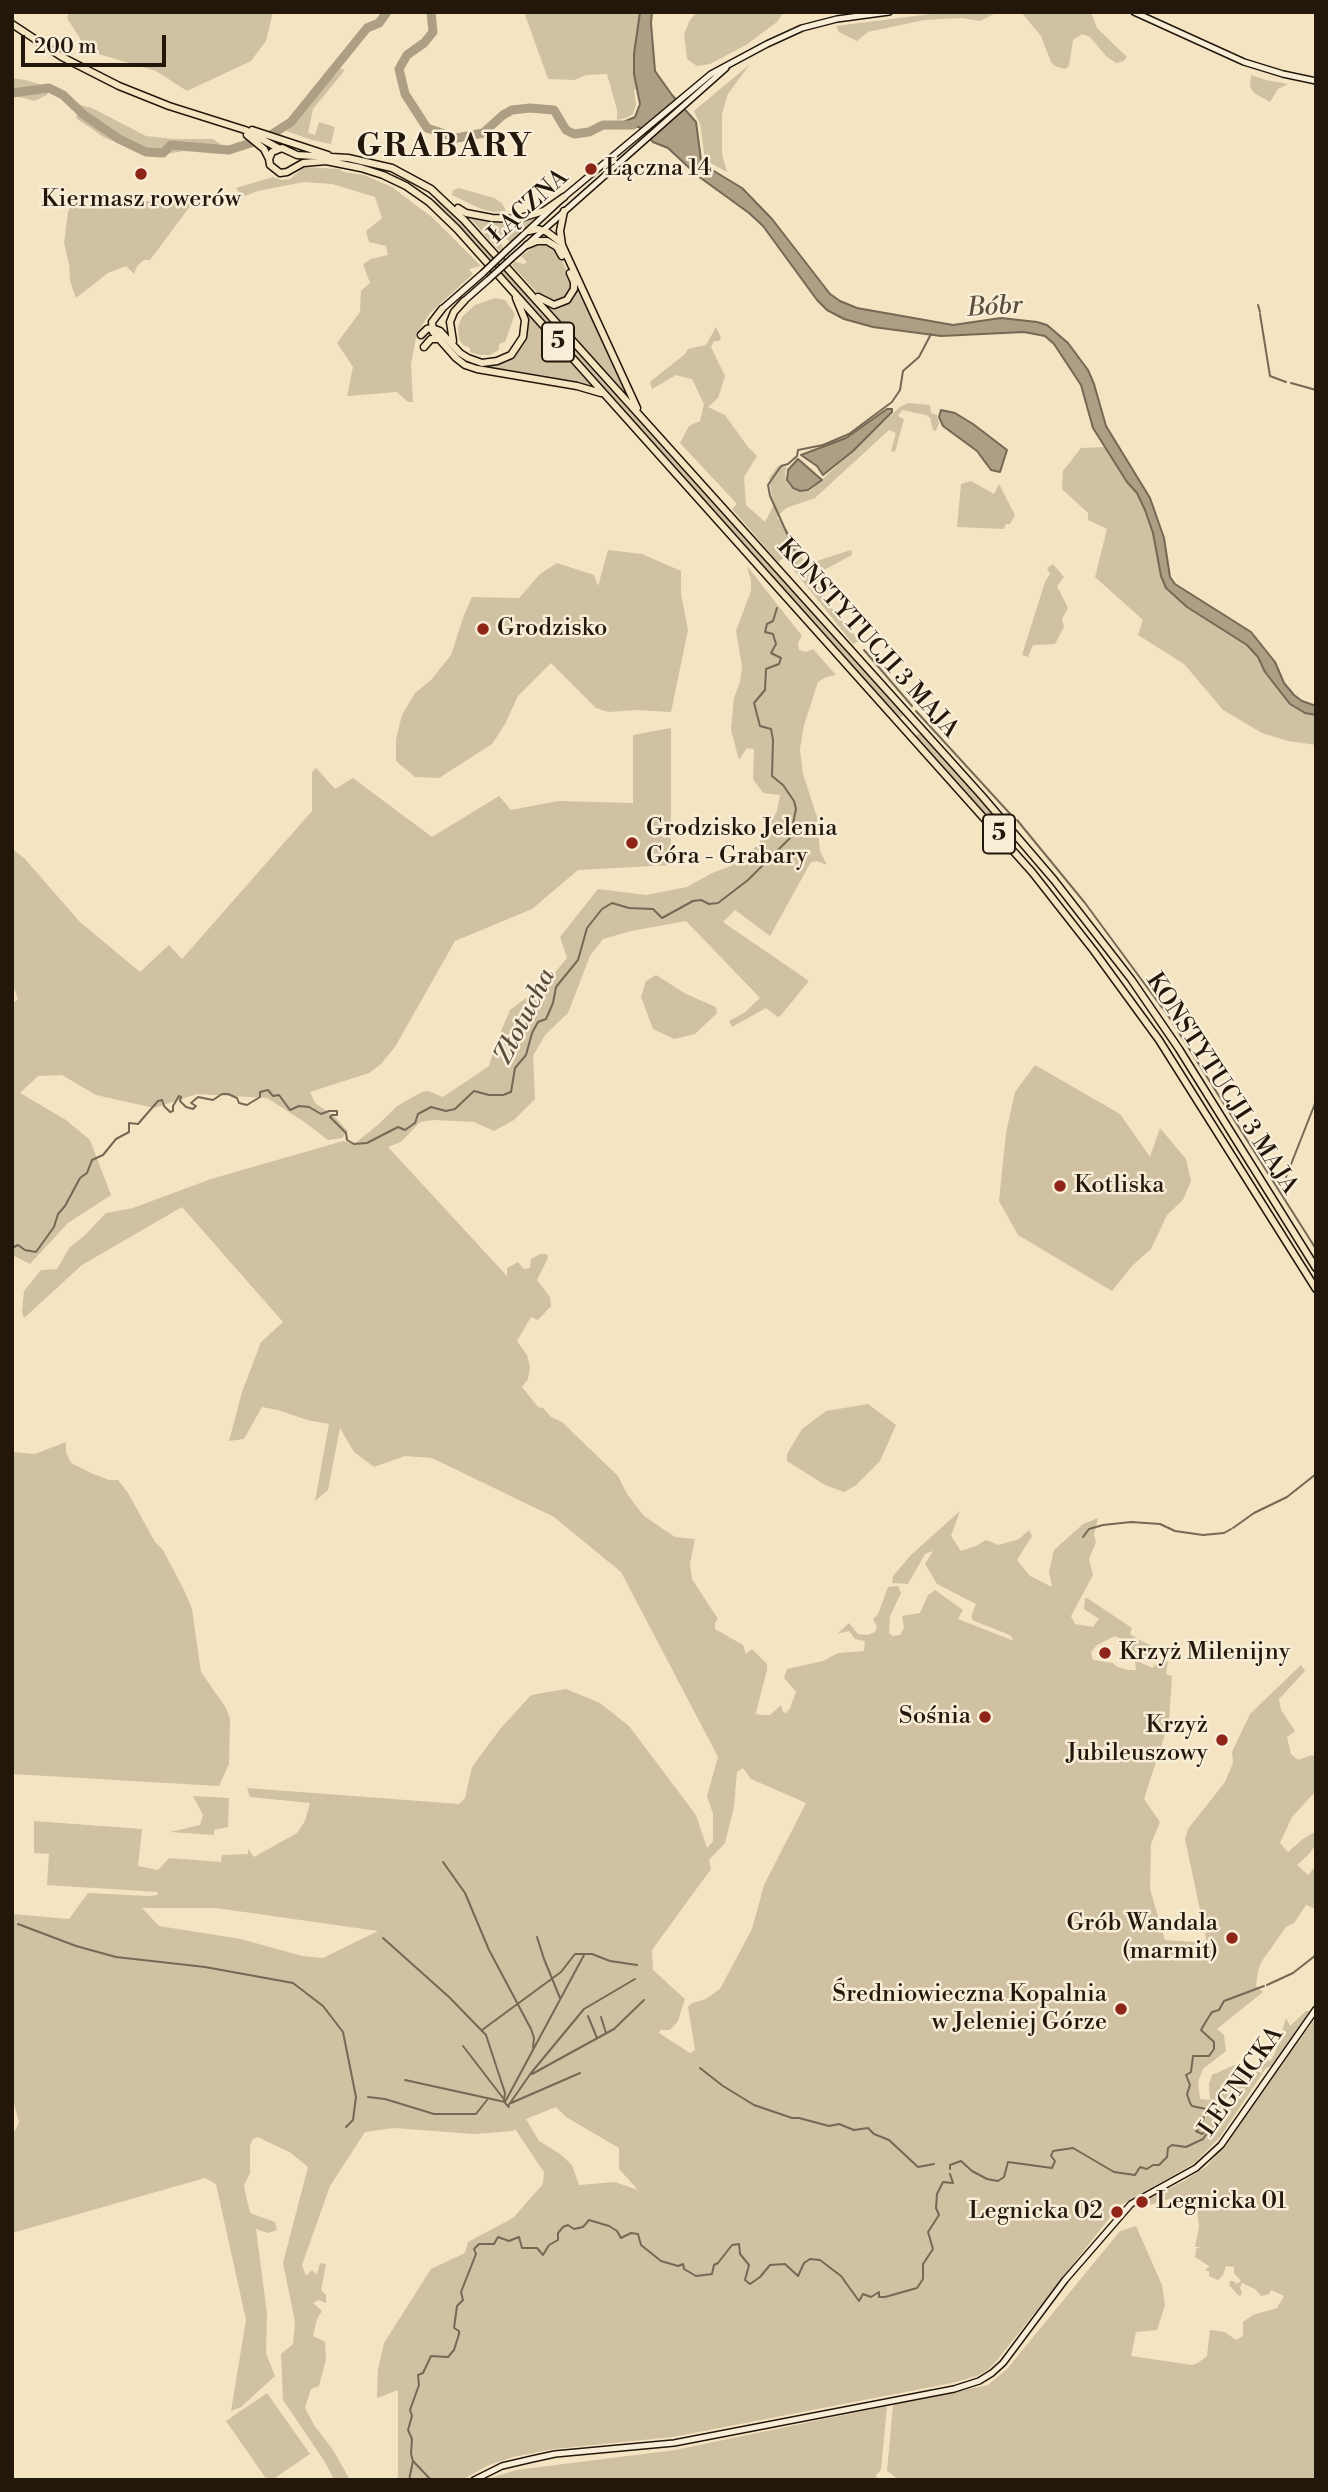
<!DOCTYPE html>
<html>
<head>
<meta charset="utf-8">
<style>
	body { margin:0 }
	#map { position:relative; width:1328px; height:2492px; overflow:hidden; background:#f4e4c2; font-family:"Libre Bodoni",serif }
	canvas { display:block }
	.frame { position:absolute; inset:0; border:14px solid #23170c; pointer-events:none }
	.scale { position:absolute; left:21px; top:35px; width:145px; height:32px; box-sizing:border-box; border:4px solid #23170c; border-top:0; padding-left:9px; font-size:21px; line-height:24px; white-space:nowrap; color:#23170c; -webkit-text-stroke:5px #f8edd7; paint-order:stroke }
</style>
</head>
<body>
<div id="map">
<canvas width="1328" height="2492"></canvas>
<div class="frame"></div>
<div class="scale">200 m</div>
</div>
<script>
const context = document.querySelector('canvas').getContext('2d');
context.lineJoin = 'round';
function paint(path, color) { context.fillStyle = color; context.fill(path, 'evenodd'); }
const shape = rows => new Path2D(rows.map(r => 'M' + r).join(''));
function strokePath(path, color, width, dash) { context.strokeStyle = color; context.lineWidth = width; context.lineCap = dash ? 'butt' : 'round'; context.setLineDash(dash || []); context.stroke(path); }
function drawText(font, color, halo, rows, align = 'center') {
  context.font = font + ' "Libre Bodoni",serif'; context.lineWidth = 5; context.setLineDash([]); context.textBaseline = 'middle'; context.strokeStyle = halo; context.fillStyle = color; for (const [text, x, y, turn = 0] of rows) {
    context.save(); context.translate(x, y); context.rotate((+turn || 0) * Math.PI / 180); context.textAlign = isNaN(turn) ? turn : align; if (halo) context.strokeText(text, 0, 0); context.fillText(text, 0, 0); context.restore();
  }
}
const green = shape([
	[69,12,273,12,266,41,251,61,187,91,156,71,88,51,67,18],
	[524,12,640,12,634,74,638,89,634,90,636,105,633,114,626,118,617,120,617,110,607,74,586,75,575,80,548,79],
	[697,12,784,12,777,22,746,45,710,64,697,66,687,59,684,34,690,20],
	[946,12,998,12,980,21,962,18,924,20,868,32,857,41,839,32,836,26],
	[1021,12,1091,12,1097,28,1127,57,1124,61,1116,63,1106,56,1090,37,1082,34,1073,40,1069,66,1065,69,1055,66,1051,62,1041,36],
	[750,64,728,94,722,114,722,154,727,172,705,160,700,124,694,111],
	[338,68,345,70,313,109,308,133,315,135,319,122,335,127,331,144,312,140,286,131],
	[1251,75,1266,80,1288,84,1278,89,1270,102,1254,93,1250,87],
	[12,78,25,80,50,87,47,95,34,101,12,95],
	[80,105,92,108,146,136,173,139,213,139,223,146,219,154,183,151,167,154,133,149,105,138,76,118],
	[304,167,339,169,343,172,364,175,392,187,433,218,481,266,469,269,473,274,430,313,417,333,411,364,413,402,408,402,397,392,347,396,353,367,337,343,360,312,361,291,370,283,363,264,371,259,388,255,386,246,369,242,366,231,382,218,375,197,332,184,304,182,258,191,242,197,236,188,273,177,282,180,290,179],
	[459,188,494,198,502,203,506,211,494,212,481,209,452,195,453,190],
	[190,192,196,197,194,201,150,260,144,260,137,266,134,274,126,266,108,273,76,298,70,281,69,264,64,243,68,212,71,206,161,200],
	[431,200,441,201,453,212,904,715,899,718,451,218],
	[471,216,532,217,533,220,510,242,504,237,501,242,503,248,499,251,470,218],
	[551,236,561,246,626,395,547,307,560,306,569,301,574,294,576,282,561,249,547,239],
	[546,244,559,252,572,284,567,296,554,302,541,297,512,265,515,262,524,264,527,262,521,256,533,247],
	[495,298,505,300,515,314,505,342,499,344,499,350,490,355,479,355,470,352,470,348,463,345,459,339,458,327,462,317,475,305],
	[528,313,591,384,590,386,478,367,460,359,441,338,477,364,512,356,525,338,526,314],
	[716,327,721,338,719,341,714,341,711,347,725,376,718,398,708,407,725,415,748,447,757,456,744,477,746,505,765,522,773,506,769,478,778,466,787,467,785,472,786,481,792,489,798,492,810,491,900,407,908,403,930,405,931,413,937,415,939,423,936,431,933,430,930,418,926,415,902,410,898,416,904,419,895,452,891,451,896,433,889,430,815,498,786,508,777,517,799,545,803,560,800,573,814,562,851,550,852,555,824,570,827,584,824,599,859,641,853,644,784,558,778,562,732,509,737,504,680,443,689,426,700,421,704,404,692,379,676,375,652,389,650,382,685,354,688,349,706,345],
	[1104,447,1137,493,1145,510,1153,533,1161,576,1173,596,1247,645,1258,657,1265,672,1290,704,1305,713,1316,715,1316,745,1288,741,1262,733,1223,710,1184,664,1138,635,1143,620,1095,577,1107,529,1088,520,1088,513,1062,489,1063,471,1081,448],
	[971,481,994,494,999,484,1015,515,1010,524,1006,524,1004,529,957,527,961,484],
	[608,550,642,554,681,571,681,594,688,630,671,712,638,710,608,712,596,708,551,663,518,696,505,724,492,744,439,778,415,777,396,761,396,739,402,715,415,693,431,680,451,655,464,615,472,597,519,598,540,574,557,563,594,575,598,586],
	[1053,564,1064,577,1057,586,1068,608,1062,619,1064,627,1055,644,1033,645,1028,657,1022,655,1045,582,1050,574,1047,568],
	[747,566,802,636,798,643,799,650,806,652,813,649,836,675,826,677,818,682,804,725,800,749,803,774,817,817,820,851,827,865,817,861,811,862,770,936,735,910,723,922,809,981,781,1015,778,1017,766,1008,732,1027,729,1021,744,1013,760,998,686,921,631,931,603,939,590,956,568,1013,545,1035,533,1056,535,1099,514,1120,494,1131,474,1122,434,1120,420,1122,401,1142,388,1147,507,1276,507,1268,518,1262,524,1269,530,1268,531,1259,540,1254,547,1254,548,1258,537,1280,550,1297,551,1306,538,1320,531,1317,517,1341,527,1355,530,1367,528,1379,522,1387,538,1407,543,1408,551,1417,562,1422,618,1476,627,1494,644,1516,675,1537,695,1539,690,1564,692,1579,718,1619,715,1623,715,1629,743,1645,746,1654,752,1649,767,1664,767,1670,755,1716,757,1713,759,1715,770,1715,781,1705,783,1712,786,1713,790,1708,796,1692,784,1678,787,1669,823,1661,838,1653,864,1651,865,1641,855,1639,849,1631,837,1634,849,1623,858,1634,867,1635,875,1632,877,1627,873,1619,878,1614,888,1587,898,1586,901,1593,890,1616,889,1633,893,1636,900,1635,904,1628,902,1616,920,1613,928,1595,935,1590,963,1610,958,1619,1014,1641,1010,1635,974,1621,971,1617,976,1604,937,1584,925,1564,933,1551,925,1554,908,1584,892,1583,893,1576,911,1555,960,1511,951,1536,961,1551,976,1546,986,1540,999,1545,1019,1539,1029,1530,1032,1536,1017,1560,1030,1576,1052,1587,1049,1571,1054,1550,1083,1524,1098,1518,1094,1535,1096,1542,1089,1559,1093,1575,1071,1616,1075,1624,1093,1627,1099,1619,1084,1609,1085,1598,1087,1598,1132,1628,1130,1634,1138,1639,1152,1646,1177,1646,1167,1652,1143,1656,1129,1649,1124,1641,1115,1636,1097,1645,1091,1652,1093,1660,1113,1663,1117,1667,1129,1670,1136,1670,1135,1660,1152,1668,1161,1659,1168,1662,1166,1674,1172,1676,1169,1722,1144,1799,1160,1822,1151,1844,1150,1889,1165,1940,1207,1943,1185,1839,1188,1829,1225,1782,1233,1763,1232,1752,1250,1714,1301,1665,1305,1671,1279,1699,1281,1710,1295,1731,1287,1737,1291,1754,1298,1760,1312,1755,1316,1757,1316,1791,1292,1817,1280,1843,1288,1852,1304,1838,1313,1833,1316,1835,1316,1844,1309,1854,1297,1865,1308,1875,1316,1866,1316,1909,1306,1905,1294,1923,1286,1927,1262,1961,1258,1971,1256,1986,1263,1992,1217,2029,1224,2035,1226,2051,1203,2069,1198,2082,1200,2099,1210,2100,1209,2084,1212,2075,1237,2064,1262,2073,1263,2061,1273,2045,1268,2061,1271,2060,1275,2053,1286,2018,1290,2026,1306,2011,1310,2011,1272,2066,1266,2068,1220,2137,1195,2163,1119,2206,999,2358,989,2369,977,2376,952,2383,673,2437,554,2449,513,2457,489,2465,462,2480,398,2480,398,2390,377,2398,378,2369,384,2343,431,2269,465,2253,468,2242,513,2218,543,2184,544,2172,515,2129,513,2131,474,2134,394,2128,365,2132,330,2186,302,2265,306,2276,312,2270,317,2275,320,2263,326,2264,321,2290,326,2295,326,2303,319,2300,313,2303,322,2311,317,2319,313,2336,325,2342,326,2359,319,2386,311,2389,305,2408,314,2425,333,2450,350,2480,334,2480,325,2462,283,2400,281,2354,293,2344,295,2322,283,2263,308,2167,291,2153,258,2137,253,2139,250,2145,250,2173,244,2186,250,2213,275,2222,277,2230,268,2233,256,2229,267,2314,266,2353,275,2376,241,2407,231,2411,246,2320,216,2184,205,2178,12,2233,12,2137,19,2122,12,2097,12,1914,69,1919,88,1893,149,1896,157,1895,158,1892,47,1885,49,1854,34,1853,34,1821,142,1829,138,1866,158,1870,169,1858,221,1862,222,1855,248,1854,248,1849,254,1857,297,1833,305,1821,310,1803,250,1797,247,1788,459,1804,465,1798,472,1767,500,1729,531,1695,566,1689,600,1703,629,1726,696,1815,707,1848,713,1841,713,1814,707,1796,718,1757,621,1572,554,1517,432,1458,405,1456,374,1467,354,1452,340,1428,328,1490,315,1501,329,1424,307,1420,278,1410,262,1407,244,1439,229,1441,242,1392,261,1342,283,1322,182,1207,82,1265,24,1318,22,1312,24,1291,41,1270,57,1269,70,1247,84,1236,106,1213,133,1208,211,1179,343,1141,354,1144,379,1124,397,1106,422,1092,428,1091,443,1097,489,1066,496,1043,510,1010,547,982,567,958,560,937,598,889,646,895,687,887,712,873,731,866,758,845,777,811,780,795,763,793,753,779,754,749,747,748,739,760,731,730,734,698,740,682,742,666,736,631,751,591,751,581],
	[743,1768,751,1779,806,1803,764,1885,752,1929,720,1989,706,1999,692,2003,688,2007,695,2050,690,2053,659,2033,660,2030,670,2030,678,2021,685,1999,653,1970,652,1950,711,1869,709,1860,725,1843,734,1807,737,1772],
	[142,1908,216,1908,378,1931,323,1958,302,1956,241,1939,159,1926],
	[556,2107,566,2117,619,2148,619,2169,638,2190,615,2182,579,2185,572,2165,560,2154,539,2141,526,2119],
	[671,728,671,865,578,870,532,909,455,941,395,1047,381,1064,369,1073,310,1092,315,1103,334,1116,348,1131,342,1138,328,1140,303,1121,267,1098,197,1094,154,1108,96,1095,62,1075,38,1076,20,1093,66,1120,90,1140,111,1195,68,1223,30,1264,12,1255,12,1004,18,999,12,982,12,849,24,858,80,922,140,972,169,945,182,959,312,811,312,772,316,768,335,789,353,778,432,837,499,796,511,810,558,801,633,803,633,735],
	[921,732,1004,824,999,829,915,736],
	[656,975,686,994,716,1007,717,1013,695,1034,674,1039,653,1029,641,997,646,981],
	[1035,1065,1120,1114,1150,1157,1160,1128,1186,1159,1191,1181,1183,1200,1167,1215,1151,1249,1132,1266,1112,1291,1018,1235,999,1201,1006,1133,1015,1092],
	[868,1404,896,1425,880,1461,855,1486,844,1492,825,1485,787,1461,787,1454,802,1429,826,1411],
	[66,1442,66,1452,71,1463,91,1473,109,1480,118,1480,128,1493,155,1542,163,1550,184,1590,192,1609,201,1672,226,1708,230,1719,229,1764,219,1786,12,1774,12,1452,35,1454],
	[193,1796,229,1798,228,1827,214,1830,214,1835,170,1832,200,1825,203,1815],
	[1316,2017,1316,2480,899,2480,887,2471,893,2405,988,2385,1007,2369,1120,2231,1136,2226,1162,2285,1165,2305,1157,2330,1136,2332,1131,2356,1192,2365,1198,2363,1207,2356,1210,2330,1225,2332,1236,2340,1243,2336,1243,2322,1253,2315,1277,2308,1284,2296,1271,2290,1269,2294,1261,2296,1255,2289,1242,2283,1240,2288,1242,2293,1240,2296,1238,2295,1229,2285,1230,2281,1234,2281,1236,2284,1241,2281,1234,2273,1234,2267,1226,2266,1223,2275,1218,2280,1209,2276,1209,2271,1205,2271,1209,2266,1195,2257,1196,2249,1200,2247,1195,2247,1199,2227,1197,2211,1190,2210,1191,2207,1184,2199,1178,2196,1150,2205,1147,2199,1184,2181,1207,2166,1229,2139],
	[267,2393,310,2454,272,2480,267,2480,226,2421],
	[887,2406,881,2470,876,2475,878,2480,484,2480,516,2470,675,2450]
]);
const water = shape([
	[640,12,652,12,651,23,655,71,672,95,696,122,701,160,704,165,742,188,772,219,830,294,840,301,857,308,953,325,1001,318,1037,322,1047,325,1068,343,1088,370,1094,384,1106,426,1150,498,1164,538,1170,577,1175,584,1251,632,1275,662,1284,683,1294,695,1302,701,1316,706,1316,715,1305,713,1290,704,1265,672,1258,657,1247,645,1187,607,1166,588,1161,576,1153,533,1145,510,1137,493,1127,482,1093,428,1081,385,1054,344,1045,336,1024,332,941,336,873,327,844,319,827,310,817,300,763,226,749,213,698,176,668,148,653,142,639,127,621,126,621,123,635,117,640,104,634,74,634,54,640,12],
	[887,409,892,409,892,412,853,451,823,475,817,466,801,455,846,438,887,409],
	[941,410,955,413,973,424,1007,450,1000,472,991,470,977,451,943,426,939,417,941,410],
	[798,459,822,480,808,490,800,491,793,488,787,480,788,470,798,459]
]);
const stream = shape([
	[1258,305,1260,312],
	[1260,314,1270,376,1286,382],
	[1291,383,1316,390],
	[795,567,795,551,770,496,768,485,781,466,788,464,797,456,798,450,823,445,849,434,892,402,900,390,903,371,919,357,931,334],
	[864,650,912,706],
	[916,711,1013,817],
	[1017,820,1085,903,1169,1017,1316,1249],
	[1286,1177,1316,1101],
	[12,1248,18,1245,25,1250,36,1252,54,1227,58,1214,65,1206,80,1178,87,1173,92,1160,103,1155,116,1139,129,1132,129,1123,138,1124,158,1101,162,1100,164,1106,170,1112,173,1111,173,1106,179,1096,181,1097,180,1101,186,1107,193,1109,196,1106,191,1103,198,1097,213,1100,222,1094,228,1094,237,1098,239,1103,247,1105,260,1097,260,1092,268,1090,273,1096,279,1095,290,1110,299,1106,309,1107,321,1114,329,1111,337,1111,337,1115,332,1115,330,1117,346,1133,347,1140,354,1144,367,1143,398,1127,405,1130,415,1123,418,1114,431,1107,446,1111,455,1109,474,1091,489,1095,503,1095,511,1092,515,1068,526,1055,532,1033,538,1022,546,1019,553,1003,556,987,578,960,587,928,602,909,612,903,629,908,653,909,662,918,693,901,701,900,709,904,718,903,748,880,790,838,796,809,794,801,783,785,772,776,773,740,771,729,760,726,754,703,765,690,766,669,779,664,781,658,771,653,776,644,773,634,765,632,767,624,773,621,777,608],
	[1233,1528,1254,1513,1287,1497,1316,1474],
	[1083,1537,1089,1529,1103,1525,1131,1522,1160,1524,1175,1531,1203,1535,1224,1533,1231,1529],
	[443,1862,465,1893,489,1950,531,2029,534,2038,533,2048],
	[18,1924,76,1946,116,1957,205,1967,293,1983,323,2006,343,2032,356,2097,353,2120,346,2127],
	[537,1937,544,1959,560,1998],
	[383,1938,449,1997,486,2035,505,2093,504,2100],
	[1267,1985,1293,1973,1316,1955],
	[588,2016,597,2038],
	[601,2017,606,2033],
	[482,2030,561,1972,575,1954,592,1954,610,1961,637,1965],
	[463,2046,503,2098],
	[700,2068,723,2086,754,2105,792,2118,799,2118,829,2126,839,2124,854,2130,868,2128,874,2134,889,2140,918,2167,934,2164],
	[532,2074,614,2029,644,2000],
	[405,2080,505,2102,584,1955],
	[368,2097,385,2099,434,2114,476,2114,487,2100],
	[505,2103,509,2107],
	[511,2103,580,2073],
	[508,2106,531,2073,584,2009,635,1979],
	[950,2169,950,2165,961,2161,972,2171,987,2179,998,2181,1004,2177,1008,2162,1052,2168,1055,2161,1051,2156,1053,2151,1073,2148,1114,2172,1135,2175,1140,2167,1147,2169,1153,2165,1159,2165,1167,2157,1168,2148,1172,2145,1186,2147,1203,2139,1208,2132,1206,2131,1202,2134,1196,2131,1202,2125,1206,2109,1192,2106,1190,2103,1187,2094,1190,2085,1186,2075,1191,2072,1193,2056,1209,2056,1214,2049,1214,2042,1201,2030,1205,2023,1212,2012,1219,2010,1224,2001,1264,1986],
	[413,2461,431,2480],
	[409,2480,413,2461,411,2454,412,2439,408,2430,412,2416,410,2410,419,2385,418,2375,423,2373,431,2356,448,2357,454,2350,459,2334,459,2331,454,2328,457,2306,463,2300,461,2292,476,2254,474,2249,479,2244,494,2244,498,2237,509,2241,519,2237,522,2248,537,2248,543,2255,549,2245,558,2240,558,2233,563,2227,568,2225,574,2229,583,2227,589,2220,609,2226,617,2231,621,2238,631,2233,638,2234,641,2245,661,2261,678,2266,683,2264,684,2269,696,2276,712,2274,714,2265,718,2263,732,2245,739,2244,740,2254,749,2265,745,2280,750,2284,760,2277,770,2265,785,2264,798,2276,804,2263,810,2259,820,2260,841,2276,859,2301,863,2294,871,2297,879,2292,879,2297,885,2297,917,2288,923,2279,923,2264,933,2249,928,2232,939,2215,936,2208,937,2194,943,2182,953,2183,950,2174]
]);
const river = shape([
	[431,12,433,32,424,43,407,55,399,69,405,94,427,128,457,138,483,133,503,115,512,110,530,108,554,110,566,130,574,134,589,132,603,125,633,125],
	[12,93,49,88,63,95,84,115,119,139,146,152,163,153,171,145,229,150,266,138,291,122,367,28,379,23,387,12]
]);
const secondary = shape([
	[1134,12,1244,62,1283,74,1316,81],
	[506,251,564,197,711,74,767,44,802,28,837,19,889,12],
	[512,258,726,68],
	[464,301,489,279],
	[442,309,483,273],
	[474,2480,502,2466,532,2459,555,2454,674,2443,954,2389,979,2381,992,2373,1003,2363,1065,2280,1131,2204,1196,2168,1221,2145,1316,2009]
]);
const primary = shape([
	[12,24,62,57,119,86,169,106,245,130,278,148],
	[252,130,328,155],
	[247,135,264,149,269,159],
	[458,208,466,213,492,218,517,219,544,211,564,197],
	[564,211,560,231,562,245,637,408],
	[529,231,538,229,547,232,559,241],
	[527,245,537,241,547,241,557,247,562,256],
	[538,297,554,305,567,300,574,289,574,282,570,273],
	[442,309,432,322,433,332,456,358,465,365,477,369,577,386,601,393],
	[432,328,440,331,460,353,468,358,482,363,497,361,511,355,523,337,525,320,516,298],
	[421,335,427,329,432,328],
	[453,341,450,322,454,312,464,301],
	[424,347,431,339,438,339],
	[1316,1268,1179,1049,1131,979,1054,880,982,796,464,220,431,189,392,168,348,158,297,155,282,148,272,152,269,159,270,165,280,173,287,172,303,163,326,161,361,168,383,175,406,186,429,202,457,229,1032,872,1094,951,1159,1040,1316,1289]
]);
const secondaryBridge = shape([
	[483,273,506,251],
	[489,279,512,258]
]);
const markers = [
	[591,169,7,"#8f2418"],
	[141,174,7,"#8f2418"],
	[483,629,7,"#8f2418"],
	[632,843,7,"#8f2418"],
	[1060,1186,7,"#8f2418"],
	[1105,1653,7,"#8f2418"],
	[985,1717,7,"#8f2418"],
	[1222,1740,7,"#8f2418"],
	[1232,1938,7,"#8f2418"],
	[1121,2009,7,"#8f2418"],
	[1142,2202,7,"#8f2418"],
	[1117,2212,7,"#8f2418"]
];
const shields = [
	[558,342,32],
	[999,834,32]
];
const shieldNames = [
	["5",558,342],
	["5",999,834]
];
const poiNames = [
	["Łączna 14",605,169],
	["Kiermasz rowerów",141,200,"center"],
	["Grodzisko",497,629],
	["Grodzisko Jelenia",646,829],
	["Góra - Grabary",646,857],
	["Kotliska",1074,1186],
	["Krzyż Milenijny",1119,1653],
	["Sośnia",971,1717,"right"],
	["Krzyż",1208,1726,"right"],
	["Jubileuszowy",1208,1754,"right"],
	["Grób Wandala",1218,1924,"right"],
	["(marmit)",1218,1952,"right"],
	["Średniowieczna Kopalnia",1107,1995,"right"],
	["w Jeleniej Górze",1107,2023,"right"],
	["Legnicka 01",1156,2202],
	["Legnicka 02",1103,2212,"right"]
];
const streetNames = [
	["ŁĄCZNA",529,207,-42],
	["KONSTYTUCJI 3 MAJA",867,639,48],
	["KONSTYTUCJI 3 MAJA",1221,1084,57],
	["LEGNICKA",1242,2082,-55]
];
const waterNames = [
	["Bóbr",995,308,-3],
	["Złotucha",526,1017,-63]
];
const districtNames = [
	["GRABARY",445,148]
];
paint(green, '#d0c1a3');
paint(water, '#ad9e84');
strokePath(water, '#766854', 2);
strokePath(stream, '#766854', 2);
strokePath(river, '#ad9e84', 9);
strokePath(secondary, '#23170c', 8);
strokePath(primary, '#23170c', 9);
strokePath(secondary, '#f8edd7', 5);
strokePath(primary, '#f4e4c2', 6);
strokePath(secondaryBridge, '#23170c', 8, []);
strokePath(secondaryBridge, '#f8edd7', 5);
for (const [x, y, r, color] of markers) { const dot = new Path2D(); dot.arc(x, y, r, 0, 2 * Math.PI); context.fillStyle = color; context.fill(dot); strokePath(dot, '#f8edd7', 2.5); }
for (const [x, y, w] of shields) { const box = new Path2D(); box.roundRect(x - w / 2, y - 19.5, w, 39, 5); context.fillStyle = '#f8edd7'; context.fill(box); strokePath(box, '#23170c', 2); }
drawText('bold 23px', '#23170c', null, shieldNames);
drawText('24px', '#23170c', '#f8edd7', poiNames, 'left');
drawText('24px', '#23170c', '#f8edd7', streetNames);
drawText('italic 26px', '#5a4d3c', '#f8edd7', waterNames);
context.letterSpacing = '2px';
drawText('bold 32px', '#23170c', '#f8edd7', districtNames);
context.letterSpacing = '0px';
</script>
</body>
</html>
